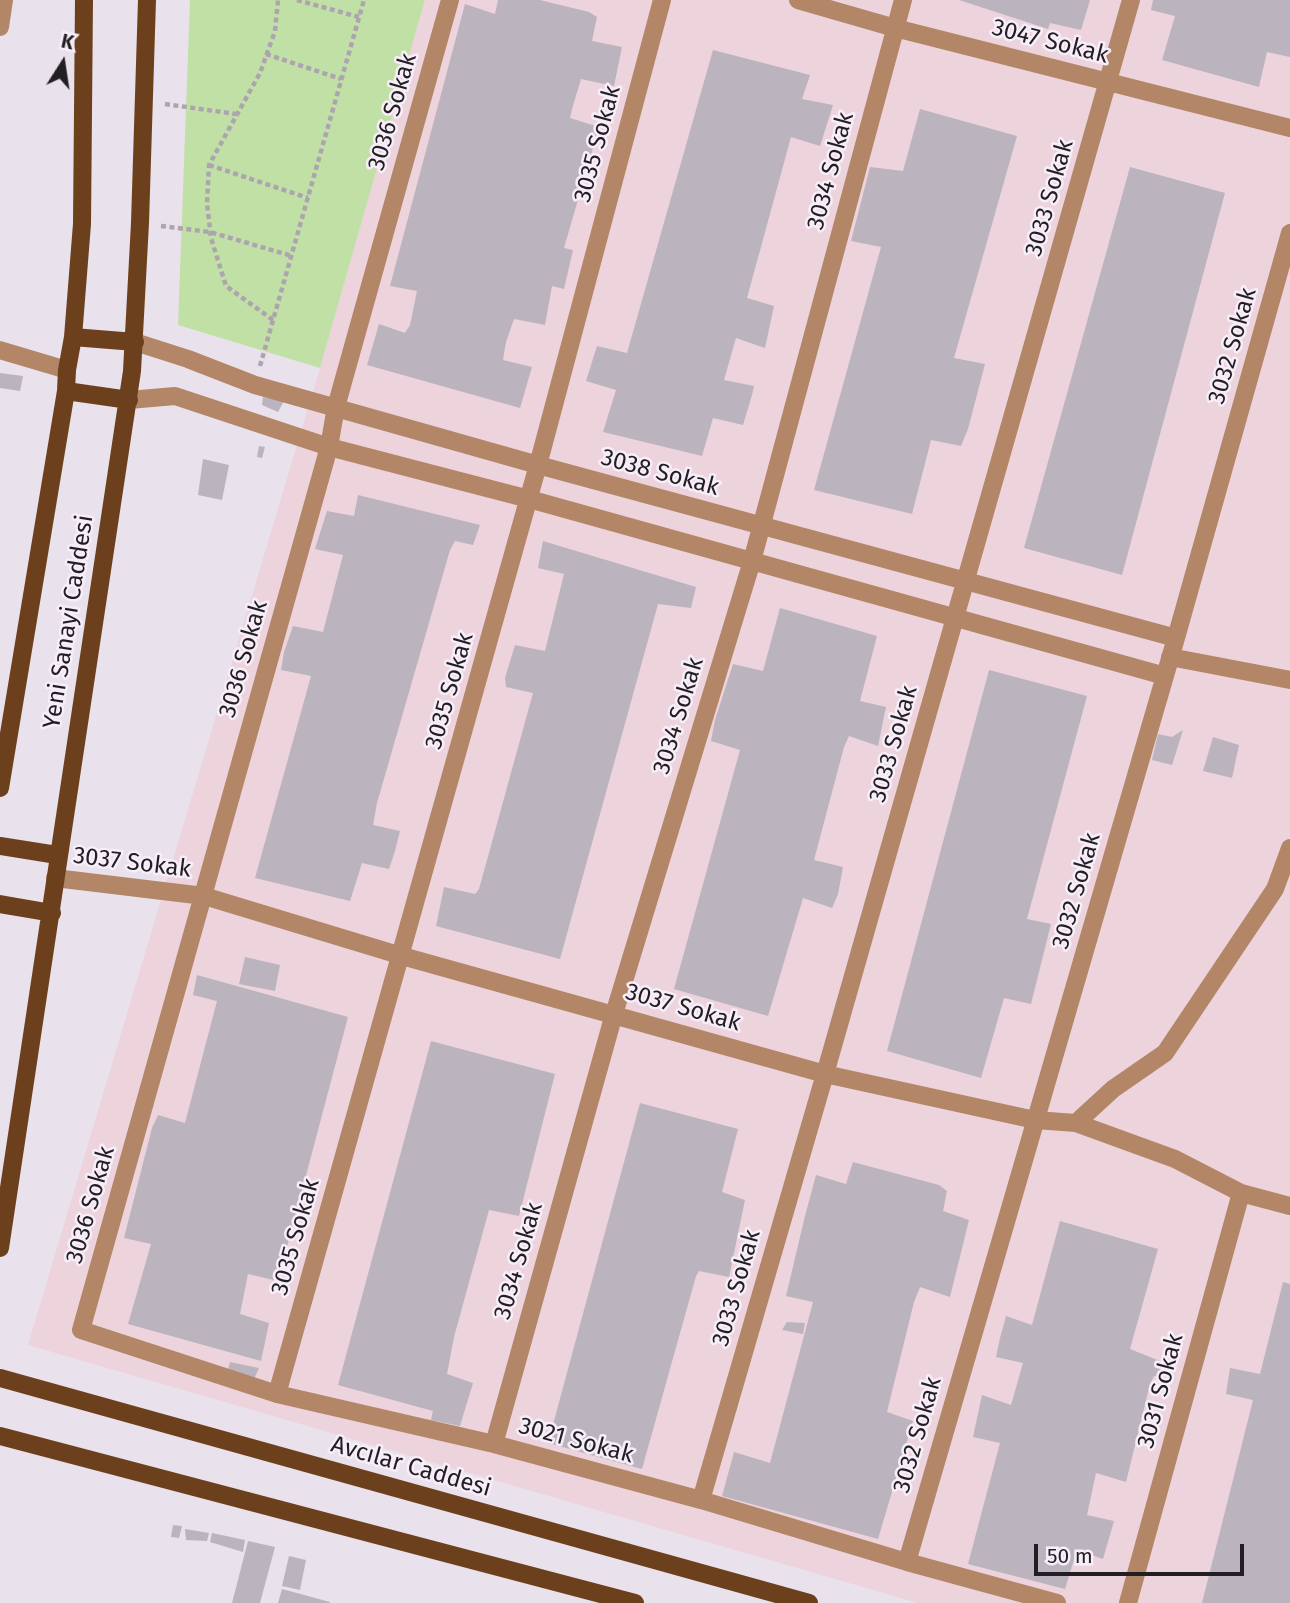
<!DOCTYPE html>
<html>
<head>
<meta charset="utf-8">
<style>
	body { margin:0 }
	#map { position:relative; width:1290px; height:1603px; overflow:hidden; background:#e9e1ec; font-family:"Fira Sans",sans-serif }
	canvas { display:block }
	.north { position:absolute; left:28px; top:28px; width:70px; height:70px; -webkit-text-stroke:5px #f7eefa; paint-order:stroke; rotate:12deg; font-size:19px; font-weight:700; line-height:28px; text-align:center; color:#221f23 }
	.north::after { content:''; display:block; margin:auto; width:24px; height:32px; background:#221f23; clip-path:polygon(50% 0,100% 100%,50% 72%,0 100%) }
	.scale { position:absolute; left:1034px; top:1544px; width:210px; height:32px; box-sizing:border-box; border:4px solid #221f23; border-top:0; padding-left:9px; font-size:21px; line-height:24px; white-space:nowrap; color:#221f23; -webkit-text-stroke:5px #f7eefa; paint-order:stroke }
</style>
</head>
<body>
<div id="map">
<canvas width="1290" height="1603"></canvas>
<div class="north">K</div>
<div class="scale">50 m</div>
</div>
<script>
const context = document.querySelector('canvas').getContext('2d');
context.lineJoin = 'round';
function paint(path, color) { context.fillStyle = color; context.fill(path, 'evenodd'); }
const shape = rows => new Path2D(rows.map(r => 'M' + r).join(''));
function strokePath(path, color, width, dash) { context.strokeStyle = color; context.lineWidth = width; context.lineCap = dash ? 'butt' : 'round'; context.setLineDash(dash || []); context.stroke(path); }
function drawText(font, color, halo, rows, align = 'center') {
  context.font = font + ' "Fira Sans",sans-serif'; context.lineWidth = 5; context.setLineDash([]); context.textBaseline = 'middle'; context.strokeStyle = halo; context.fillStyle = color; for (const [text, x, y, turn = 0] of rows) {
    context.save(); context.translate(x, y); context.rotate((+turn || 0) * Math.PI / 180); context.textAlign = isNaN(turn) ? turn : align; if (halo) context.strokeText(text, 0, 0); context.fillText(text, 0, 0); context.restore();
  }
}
const industrial = shape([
	[425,0,1290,0,1290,1603,918,1603,28,1345,320,368]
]);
const green = shape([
	[190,0,425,0,320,368,178,325]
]);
const building = shape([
	[498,0,540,0,589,12,597,17,592,41,622,47,614,86,581,79,572,109,570,118,599,127,564,248,573,250,564,289,552,286,545,325,514,319,506,342,503,360,532,367,520,408,367,365,379,324,405,333,410,325,417,291,390,286,465,4,495,14],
	[959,0,1090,0,1081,30,1050,23,1048,29],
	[1153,0,1290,0,1290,57,1267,52,1259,87,1162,60,1175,16,1151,10],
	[713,50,810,75,802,99,833,105,820,146,791,137,747,298,774,306,765,348,736,338,724,380,754,386,752,395,743,425,713,418,702,456,603,432,616,390,586,381,597,346,627,353],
	[920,109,1017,136,954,358,985,364,968,429,961,446,931,440,912,514,814,490,881,247,851,241,870,167,903,171],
	[1130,167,1225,193,1122,575,1024,548],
	[0,373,23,376,20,391,0,388],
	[263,397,284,401,278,412,262,405],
	[259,446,265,447,262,458,257,457],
	[203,459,229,465,222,500,198,495],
	[358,495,480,525,473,545,455,541,450,550,377,803,373,825,400,831,395,851,389,869,362,863,350,901,255,878,311,676,281,670,284,652,293,626,323,632,343,555,315,549,327,511,354,516],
	[543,541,696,587,691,608,658,604,560,959,436,926,444,887,475,894,479,889,533,693,506,687,505,678,515,645,545,651,564,574,538,568],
	[780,608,877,636,860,701,886,707,878,746,849,736,844,747,814,860,843,867,838,894,832,908,803,898,768,1016,674,989,740,750,711,741,715,720,733,664,763,671],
	[989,670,1087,696,1027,919,1051,924,1031,1004,1004,998,981,1078,887,1051],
	[1183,730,1172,765,1152,760,1158,734,1172,737],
	[1213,737,1239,745,1232,778,1203,771],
	[245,957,280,965,275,991,239,984],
	[197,975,348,1017,278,1281,248,1274,240,1314,269,1323,261,1361,128,1324,151,1244,124,1238,152,1128,158,1115,185,1123,217,1001,193,995],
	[431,1041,555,1074,519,1216,489,1210,454,1337,447,1374,473,1383,460,1426,431,1420,433,1411,338,1385],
	[640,1103,738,1129,722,1192,745,1200,729,1277,699,1271,696,1276,642,1469,548,1443],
	[853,1162,939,1185,947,1191,943,1211,969,1220,950,1297,920,1287,914,1302,887,1412,913,1421,878,1539,722,1496,734,1452,770,1463,813,1302,786,1296,805,1216,816,1175,846,1184],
	[1060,1221,1158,1249,1130,1349,1165,1363,1161,1377,1154,1376,1150,1384,1126,1482,1096,1473,1087,1515,1114,1521,1103,1559,1077,1550,1065,1589,968,1564,1000,1443,973,1437,982,1395,1011,1405,1023,1363,996,1357,1000,1338,1006,1316,1032,1325],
	[1283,1282,1290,1284,1290,1603,1202,1603,1253,1400,1226,1394,1230,1368,1260,1374],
	[787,1322,805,1323,803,1334,782,1330],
	[230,1362,259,1368,254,1379,227,1373],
	[173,1525,182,1526,179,1538,171,1537],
	[185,1529,209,1533,207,1541,186,1540],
	[212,1533,245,1540,243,1552,210,1542],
	[248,1541,275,1547,260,1603,232,1603],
	[289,1556,306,1560,300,1590,282,1586],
	[282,1589,330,1602,330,1603,278,1603]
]);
const path = shape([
	[297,0,359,17],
	[266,54,341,79],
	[165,104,236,114],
	[209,165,308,198],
	[161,226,210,232,292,256],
	[273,320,226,286,211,238,207,203,209,165,260,73,275,31,278,0],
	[260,366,364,0]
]);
const minor = shape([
	[450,0,336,407,329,447,81,1330,277,1394,494,1444,701,1500,907,1562,1057,1603],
	[798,0,895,28,1290,128],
	[0,27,4,0],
	[135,342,188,359,255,385,538,465,1176,638],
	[0,350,67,370],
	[129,400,175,396,329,447,529,499,1165,676],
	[1170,657,1290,680],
	[55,878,204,896,402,956,825,1074,1035,1120,1076,1123,1175,1159,1241,1193,1290,1206],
	[1076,1123,1113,1089,1165,1053,1275,889,1290,848],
	[277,1394,538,465,662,0],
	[494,1444,614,1014,752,561,903,0],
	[701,1500,825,1074,1131,0],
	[907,1562,1176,638,1290,233],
	[1128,1603,1241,1193]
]);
const major = shape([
	[73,337,135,342],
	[66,391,129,400],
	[0,788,66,391,67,370,73,337,82,224,84,0],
	[0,846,57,855],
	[0,904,52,913],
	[0,1248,132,371,140,223,147,0],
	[0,1378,809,1603],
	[0,1436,635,1603]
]);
const streetNames = [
	["3047 Sokak",1050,42,14],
	["3036 Sokak",393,112,-74],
	["3035 Sokak",598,144,-75],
	["3034 Sokak",831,171,-75],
	["3033 Sokak",1050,198,-74],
	["3032 Sokak",1233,346,-74],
	["3038 Sokak",660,473,15],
	["Yeni Sanayi Caddesi",69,622,-81],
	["3036 Sokak",244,659,-74],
	["3035 Sokak",450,691,-74],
	["3034 Sokak",679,716,-73],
	["3033 Sokak",894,744,-74],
	["3037 Sokak",132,863,7],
	["3032 Sokak",1077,891,-74],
	["3037 Sokak",683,1008,16],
	["3036 Sokak",91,1205,-74],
	["3035 Sokak",296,1237,-74],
	["3034 Sokak",519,1261,-74],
	["3033 Sokak",737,1288,-74],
	["3031 Sokak",1161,1391,-75],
	["3032 Sokak",918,1435,-74],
	["3021 Sokak",576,1441,15],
	["Avcılar Caddesi",411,1467,16]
];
paint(industrial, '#ecd3dc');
paint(green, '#c1e0a6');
paint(building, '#bbb4be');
strokePath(path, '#aca5ae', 4.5, [5, 3.5]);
strokePath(minor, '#b28666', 18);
strokePath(major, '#6d401d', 18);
drawText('24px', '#221f23', '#f7eefa', streetNames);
</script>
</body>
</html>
